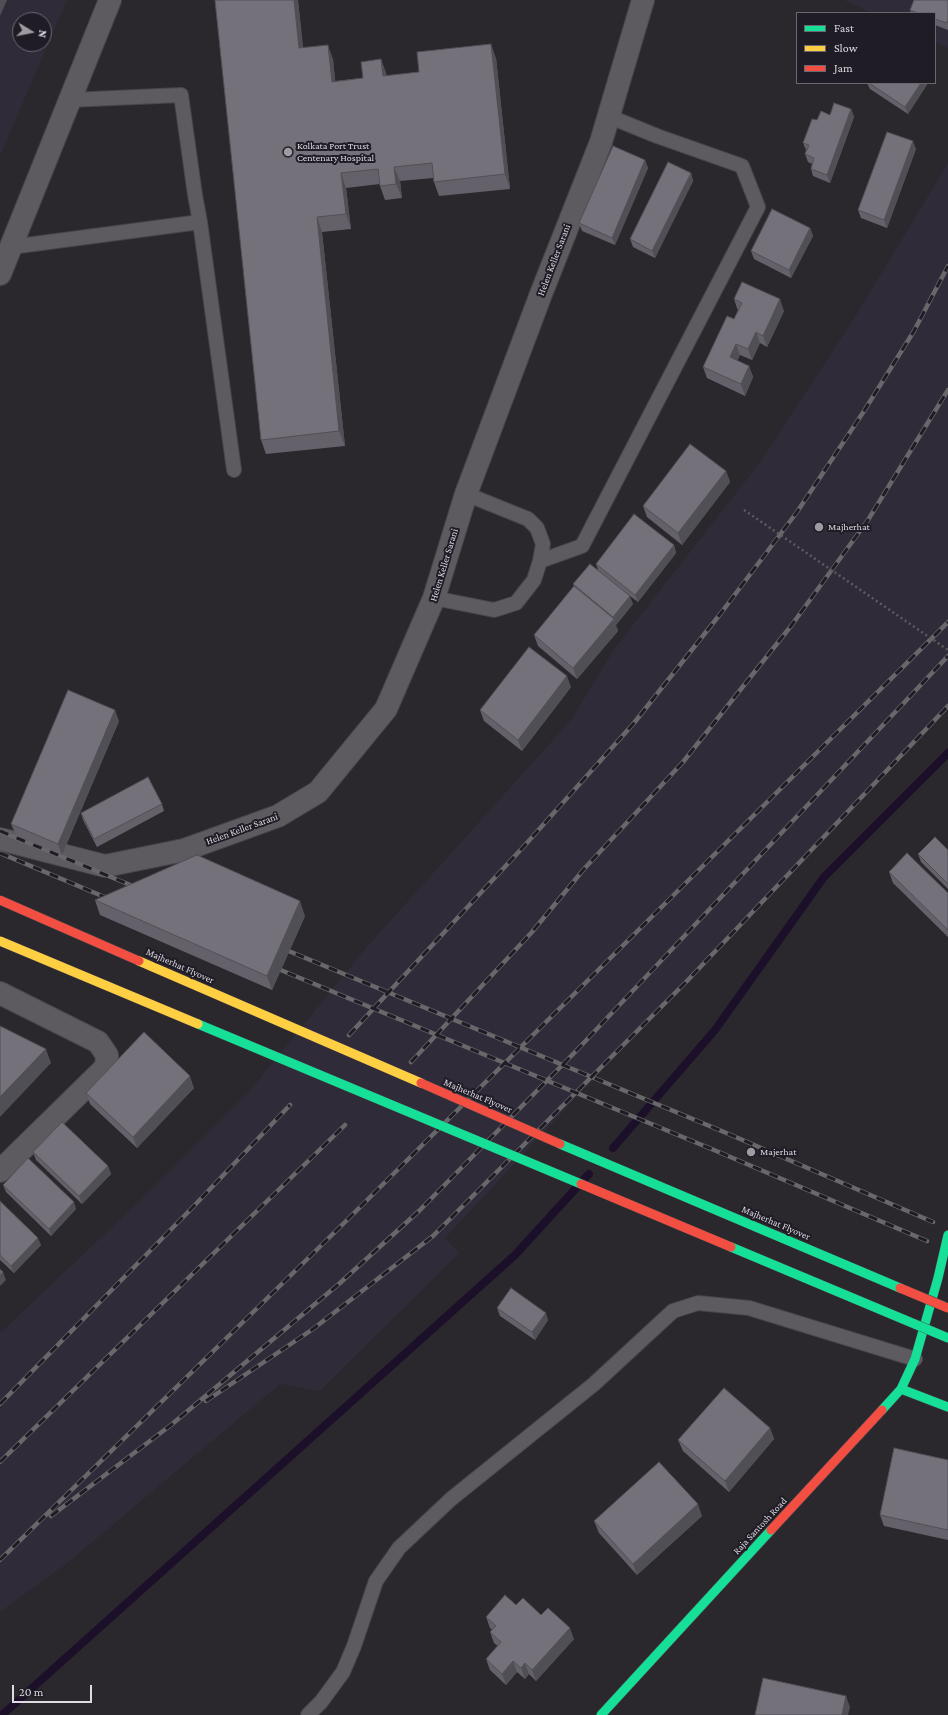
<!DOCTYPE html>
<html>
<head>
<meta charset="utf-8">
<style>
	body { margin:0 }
	#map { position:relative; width:948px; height:1715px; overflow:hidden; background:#2a282d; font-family:"Crimson Pro",serif }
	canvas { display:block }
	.legend { position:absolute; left:796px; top:12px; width:140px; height:72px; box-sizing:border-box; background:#201c26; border:1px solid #6c6871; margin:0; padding:5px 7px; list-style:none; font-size:12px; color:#dddae2 }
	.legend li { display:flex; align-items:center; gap:8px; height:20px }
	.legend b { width:20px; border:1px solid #6c6871 }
	.north { position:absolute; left:12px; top:12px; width:40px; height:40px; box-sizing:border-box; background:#201c26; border:1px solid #6c6871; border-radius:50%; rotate:100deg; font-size:11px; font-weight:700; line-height:16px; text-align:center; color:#dddae2 }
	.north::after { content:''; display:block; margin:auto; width:14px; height:18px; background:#9e9ca3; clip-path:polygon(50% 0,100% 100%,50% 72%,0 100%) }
	.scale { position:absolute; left:12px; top:1685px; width:80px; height:18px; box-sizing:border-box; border:2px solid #dddae2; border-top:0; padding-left:5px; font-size:12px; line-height:14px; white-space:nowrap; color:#dddae2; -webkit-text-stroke:3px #201c26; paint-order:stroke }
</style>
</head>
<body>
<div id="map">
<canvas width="948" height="1715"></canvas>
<ul class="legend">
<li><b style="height:5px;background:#16e098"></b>Fast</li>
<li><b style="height:5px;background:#ffcf43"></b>Slow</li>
<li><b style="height:5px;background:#f24e42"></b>Jam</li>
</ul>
<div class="north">N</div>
<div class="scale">20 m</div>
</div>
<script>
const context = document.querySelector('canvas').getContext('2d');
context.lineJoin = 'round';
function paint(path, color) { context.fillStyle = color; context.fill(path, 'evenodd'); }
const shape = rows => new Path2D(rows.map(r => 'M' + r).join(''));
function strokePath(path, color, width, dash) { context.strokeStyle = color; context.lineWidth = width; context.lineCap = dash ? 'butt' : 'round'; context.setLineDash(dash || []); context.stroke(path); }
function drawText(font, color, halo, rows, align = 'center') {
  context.font = font + ' "Crimson Pro",serif'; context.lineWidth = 4; context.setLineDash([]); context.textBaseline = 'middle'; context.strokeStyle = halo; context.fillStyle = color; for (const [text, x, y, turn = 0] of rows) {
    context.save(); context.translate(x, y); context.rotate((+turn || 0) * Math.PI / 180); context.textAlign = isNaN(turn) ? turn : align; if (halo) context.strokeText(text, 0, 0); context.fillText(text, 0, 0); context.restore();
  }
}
const built = shape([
	[0,0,67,0,0,156],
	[20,20,44,20,44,44,20,44],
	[844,0,948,0,948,48,935,42,935,13,872,13],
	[948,163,948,705,774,886,445,1238,459,1253,320,1391,280,1384,66,1564,0,1612,0,1333,145,1196,248,1093,366,948,571,720,615,648,761,461,855,317]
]);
const stream = shape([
	[613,1148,715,1030,824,877,948,753],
	[2,1715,515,1255,589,1174]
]);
const lane = shape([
	[200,222,234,470],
	[11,247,200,222,195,195,181,95,69,100],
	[540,561,582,546,758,207,742,166,657,136,608,116],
	[434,598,494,610,516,603,534,580,540,561,543,544,537,528,528,519,466,494],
	[308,1715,321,1702,343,1672,354,1646,376,1581,399,1548,451,1499,594,1384,673,1311,698,1303,749,1308,915,1359]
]);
const street = shape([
	[0,274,110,0],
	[0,839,105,866,184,850,278,816,318,792,386,709,434,598,466,494,541,294,601,142,643,0],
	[0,993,98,1042,107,1055,106,1067,0,1171]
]);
const fast = shape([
	[901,1389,948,1407],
	[882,1410,901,1389,915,1359,938,1278,948,1235],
	[601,1715,771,1530]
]);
const jam = shape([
	[771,1530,882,1410]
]);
const rail = shape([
	[0,831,140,889],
	[0,853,114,901],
	[279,947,724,1132,933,1222],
	[271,966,714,1150,927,1241],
	[349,1035,526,844,634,723,721,613,797,512,864,411,914,331,948,266],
	[411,1062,532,932,584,869,683,762,791,626,868,520,948,390],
	[206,1401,313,1329,433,1236,687,981,948,706],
	[0,1404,192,1208,290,1105],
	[0,1462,345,1125],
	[51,1516,171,1425,340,1283,419,1211,577,1050,948,656],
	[0,1560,341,1226,948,622]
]);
const pathBridge = shape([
	[744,510,948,650]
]);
const fastBridge = shape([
	[198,1024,581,1184],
	[560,1144,900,1288],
	[731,1247,948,1338]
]);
const slowBridge = shape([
	[0,941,198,1024],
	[139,961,421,1083]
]);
const jamBridge = shape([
	[0,900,139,961],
	[421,1083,560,1144],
	[581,1184,731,1247],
	[900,1288,948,1308]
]);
const wall = shape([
	[215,0,298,0,303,47,333,59,335,81,363,78,381,59,387,76,419,72,496,58,510,189,439,196,434,182,433,178,400,181,402,198,385,200,380,186,380,184,346,188,351,229,322,232,345,446,266,454,261,440],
	[948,0,948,30,935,25,935,13,911,13,910,10],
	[867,83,928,83,908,114,870,89],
	[851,109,854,117,830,183,813,176,811,169,812,164,808,162,805,154,806,150,803,143,817,120,830,115],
	[916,149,887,228,861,218,858,210],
	[645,160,648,168,615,245,582,231,579,223],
	[691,173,693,181,655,258,633,247,630,239],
	[810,228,813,236,791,278,754,259,751,251],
	[734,299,784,311,767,347,760,343,752,360,740,355,737,361,749,366,753,377,745,396,707,378,703,367,734,319,738,311],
	[726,471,730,482,682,545,647,517,643,506],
	[674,545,676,553,638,602,626,593,633,604,616,625,615,624,618,631,577,679,538,646,534,635,574,586,573,584,598,570,596,564],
	[571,687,522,751,484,721,480,710],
	[119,721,62,855,16,835,11,824],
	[162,804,164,811,97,847,83,820,81,813],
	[948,850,948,889,921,862,918,854],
	[889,872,948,893,948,937,893,883],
	[95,900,305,916,272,990,100,915],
	[194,1088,137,1148,90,1104,86,1093],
	[33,1152,108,1166,111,1174,82,1204,36,1160],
	[3,1185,76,1209,51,1236,6,1192],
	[0,1201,41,1245,14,1273,0,1260],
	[497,1308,548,1320,535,1340,500,1316],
	[770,1428,774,1439,729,1492,683,1451,678,1440],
	[948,1460,948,1540,884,1526,880,1515],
	[702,1516,637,1575,599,1533,594,1521],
	[516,1605,541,1615,574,1639,536,1681,529,1674,525,1679,517,1672,506,1685,490,1670,486,1659,498,1646,494,1643,490,1632,492,1630,490,1628,486,1617]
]);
const shadedWall = shape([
	[0,0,7,0,0,16],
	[294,0,298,0,304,62,299,48],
	[491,44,496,58,510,189,505,174],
	[328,45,333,59,337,96,332,82],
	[381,59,386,74,388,91,383,76],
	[921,83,928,83,908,114,905,107],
	[851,109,854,117,830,183,827,175],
	[913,141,916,149,887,228,884,220],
	[645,160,648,168,615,245,612,238],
	[394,167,400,181,402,198,396,184],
	[341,173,346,188,351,229,346,214],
	[691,173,693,181,655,258,652,251],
	[317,217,322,232,345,446,339,431],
	[810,228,813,236,791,278,789,270],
	[780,299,784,311,767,347,763,336],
	[756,332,760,343,752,360,748,349],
	[736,344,740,355,734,368,730,357],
	[749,366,753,377,745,396,741,384],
	[726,471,730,482,682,545,678,533],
	[674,545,676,553,638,602,635,595],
	[630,596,633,604,616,625,613,617],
	[614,619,618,631,577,679,573,668],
	[567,676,571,687,522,751,518,740],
	[115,710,119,721,62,855,58,844],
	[300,901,305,916,272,990,267,976],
	[46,1049,51,1063,0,1117,0,1097],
	[190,1076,194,1088,137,1148,133,1137],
	[108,1166,111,1174,82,1204,79,1196],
	[74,1202,76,1209,51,1236,49,1229],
	[38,1238,41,1245,14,1273,11,1266],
	[3,1272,6,1280,0,1286,0,1276],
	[546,1313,548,1320,535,1340,532,1332],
	[770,1428,774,1439,729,1492,725,1481],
	[698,1504,702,1516,637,1575,633,1564],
	[570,1628,574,1639,536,1681,532,1670],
	[513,1661,517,1672,506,1685,502,1674],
	[525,1663,529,1674,525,1679,521,1668],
	[846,1696,850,1707,848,1715,842,1715]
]);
const building = shape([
	[215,0,294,0,299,48,328,45,332,82,363,78,361,62,381,59,383,76,419,72,417,52,491,44,505,174,434,182,432,163,394,167,396,184,380,186,378,169,341,173,346,214,317,217,339,431,261,440,215,0],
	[914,0,948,0,948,20,947,23,935,19,935,13,918,13,910,10,914,0],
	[869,83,921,83,905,107,869,83],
	[834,103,851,109,827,175,811,169,814,158,805,154,809,145,803,143,812,119,817,120,821,111,830,115,834,103],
	[887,132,913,141,884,220,858,210,887,132],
	[613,146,645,160,612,238,579,223,613,146],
	[668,162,691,173,652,251,630,239,668,162],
	[772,209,810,228,789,270,751,251,772,209],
	[742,282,780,299,763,336,756,332,748,349,736,344,730,357,749,366,741,384,703,367,727,316,734,319,742,303,734,299,742,282],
	[690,444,726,471,678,533,643,506,690,444],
	[634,514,674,545,635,595,596,564,634,514],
	[590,564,630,596,613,617,573,584,590,564],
	[574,586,614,619,573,668,534,635,574,586],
	[529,647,567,676,518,740,480,710,529,647],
	[68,690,115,710,58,844,11,824,68,690],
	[148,777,162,804,94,839,81,813,148,777],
	[935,837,948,850,948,884,918,854,935,837],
	[907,853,948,893,948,930,889,872,907,853],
	[197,855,300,901,267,976,95,900,197,855],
	[0,1026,46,1049,0,1097,0,1026],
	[144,1032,190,1076,133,1137,86,1093,144,1032],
	[62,1122,108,1166,79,1196,33,1152,62,1122],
	[28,1158,74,1202,49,1229,3,1185,28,1158],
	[0,1201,38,1238,11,1266,0,1255,0,1201],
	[0,1269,3,1272,0,1276,0,1269],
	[511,1288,546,1313,532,1332,497,1308,511,1288],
	[724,1388,770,1428,725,1481,678,1440,724,1388],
	[894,1448,948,1460,948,1530,880,1515,894,1448],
	[659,1462,698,1504,633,1564,594,1521,659,1462],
	[505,1595,516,1605,523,1598,541,1615,548,1608,570,1628,532,1670,525,1663,521,1668,513,1661,502,1674,486,1659,501,1642,490,1632,496,1626,486,1617,505,1595],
	[763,1678,846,1696,842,1715,755,1715,763,1678]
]);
const markers = [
	[288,152,5,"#9e9ca3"],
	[819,527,5,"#9e9ca3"],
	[751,1152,5,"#9e9ca3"]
];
const poiNames = [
	["Kolkata Port Trust",297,146],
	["Centenary Hospital",297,158],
	["Majherhat",828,527],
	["Majerhat",760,1152]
];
const streetNames = [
	["Helen Keller Sarani",554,260,-69],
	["Helen Keller Sarani",444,565,-73],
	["Helen Keller Sarani",242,829,-20],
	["Majherhat Flyover",180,966,24],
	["Majherhat Flyover",478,1096,23],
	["Majherhat Flyover",776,1223,23],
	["Raja Santosh Road",760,1526,-47]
];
paint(built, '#302b39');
strokePath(stream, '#1b0f2a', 8);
strokePath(lane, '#47454b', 16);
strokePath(street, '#47454b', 24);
strokePath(fast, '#47454b', 10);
strokePath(jam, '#47454b', 10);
strokePath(lane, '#5d5b60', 14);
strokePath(street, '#5d5b60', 22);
strokePath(fast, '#16e098', 9);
strokePath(jam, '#f24e42', 9);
strokePath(rail, '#68676a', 4.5);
strokePath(rail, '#201c26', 3, [9]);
strokePath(fastBridge, '#47454b', 10, []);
strokePath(slowBridge, '#47454b', 10, []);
strokePath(jamBridge, '#47454b', 10, []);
strokePath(pathBridge, '#5c5b5e', 2.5, [2, 3]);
strokePath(fastBridge, '#16e098', 9);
strokePath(slowBridge, '#ffcf43', 9);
strokePath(jamBridge, '#f24e42', 9);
paint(wall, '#64616a');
paint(shadedWall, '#514f56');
paint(building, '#74717b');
strokePath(building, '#514f56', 1);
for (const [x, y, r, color] of markers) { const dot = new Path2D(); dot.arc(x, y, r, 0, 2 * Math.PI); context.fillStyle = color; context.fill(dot); strokePath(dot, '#201c26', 1.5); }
drawText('10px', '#dddae2', '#201c26', poiNames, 'left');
drawText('10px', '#dddae2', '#201c26', streetNames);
</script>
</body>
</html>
